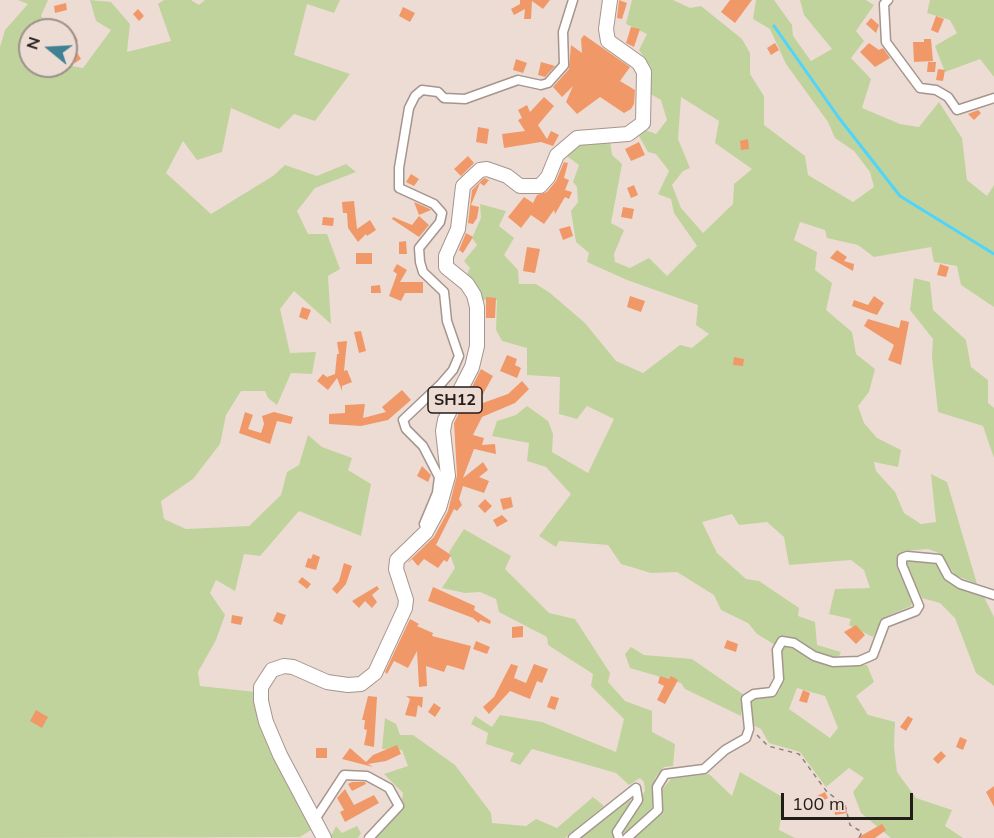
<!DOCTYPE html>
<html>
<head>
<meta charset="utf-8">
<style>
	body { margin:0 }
	#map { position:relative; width:994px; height:838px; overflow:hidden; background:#eddcd4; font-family:Mulish,sans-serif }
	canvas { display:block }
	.north { position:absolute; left:18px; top:18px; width:60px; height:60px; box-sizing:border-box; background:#eddcd4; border:2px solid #9c908a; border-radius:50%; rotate:288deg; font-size:16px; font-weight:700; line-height:24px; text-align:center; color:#231d1a }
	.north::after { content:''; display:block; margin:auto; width:21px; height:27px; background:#3f8192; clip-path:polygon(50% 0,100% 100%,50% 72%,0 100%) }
	.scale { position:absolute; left:781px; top:793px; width:132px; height:27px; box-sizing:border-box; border:3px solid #231d1a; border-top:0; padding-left:8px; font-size:18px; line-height:21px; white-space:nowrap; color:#231d1a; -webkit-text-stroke:4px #eddcd4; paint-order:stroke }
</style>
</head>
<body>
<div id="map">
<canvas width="994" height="838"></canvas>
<div class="north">N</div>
<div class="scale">100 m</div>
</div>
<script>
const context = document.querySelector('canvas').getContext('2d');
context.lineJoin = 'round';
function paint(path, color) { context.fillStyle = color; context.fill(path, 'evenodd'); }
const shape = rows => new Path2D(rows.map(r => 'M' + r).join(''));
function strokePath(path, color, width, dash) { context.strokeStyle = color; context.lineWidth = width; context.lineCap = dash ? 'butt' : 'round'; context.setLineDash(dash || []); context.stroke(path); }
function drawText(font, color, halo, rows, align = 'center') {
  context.font = font + ' Mulish,sans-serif'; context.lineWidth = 5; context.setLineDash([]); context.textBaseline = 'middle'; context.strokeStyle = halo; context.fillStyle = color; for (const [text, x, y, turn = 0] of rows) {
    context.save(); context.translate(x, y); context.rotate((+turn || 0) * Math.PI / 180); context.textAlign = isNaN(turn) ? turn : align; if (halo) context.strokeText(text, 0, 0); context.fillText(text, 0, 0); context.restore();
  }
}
const green = shape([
	[18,0,48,0,41,16,55,30,30,30,30,66,66,65,83,68,111,30,96,21,90,0,111,2,130,24,127,52,171,41,158,4,164,0,191,0,199,5,205,0,340,0,334,13,307,4,294,55,350,74,315,121,294,114,279,129,231,108,222,152,197,160,183,141,166,173,211,214,273,176,285,165,317,176,346,164,356,172,315,188,297,211,308,234,327,234,340,269,328,276,331,324,294,291,280,309,290,353,316,352,312,374,291,373,277,405,268,398,265,391,241,391,226,415,220,444,193,479,161,501,164,519,186,529,249,526,281,495,287,472,299,465,308,435,322,447,352,458,348,470,371,484,361,536,299,511,260,556,244,554,235,591,216,580,210,593,225,615,216,640,198,672,200,686,256,692,311,826,311,830,300,837,0,838,0,47,5,30,28,4],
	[632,0,673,0,690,8,701,6,742,39,750,53,750,74,764,96,764,125,805,156,808,175,853,202,874,187,870,172,854,151,835,138,828,122,786,64,770,29,753,19,756,0,774,0,792,25,793,36,811,61,832,49,804,15,800,0,866,0,874,5,856,31,864,41,851,58,871,79,862,108,900,124,919,127,939,102,962,138,967,180,987,196,994,185,994,307,961,285,957,266,934,262,931,247,874,257,858,245,827,238,825,230,800,222,794,240,817,252,815,270,832,283,826,310,852,332,856,354,875,369,869,392,858,406,864,423,877,438,901,450,898,467,874,462,876,471,895,492,904,513,921,524,936,522,931,474,947,482,977,584,955,575,939,553,928,549,904,551,897,564,908,586,913,600,911,606,885,617,873,637,849,625,851,619,829,614,835,589,870,588,864,570,851,560,789,565,784,537,767,522,739,525,732,514,702,522,717,553,746,579,759,581,799,608,798,616,815,622,817,645,841,652,838,658,826,657,780,639,775,645,757,634,748,623,721,610,714,595,677,572,651,573,621,564,608,545,559,541,556,547,539,536,571,494,546,467,527,461,529,443,492,436,497,421,516,415,527,406,548,421,553,434,552,452,588,473,614,419,587,406,577,419,559,414,560,377,527,375,527,348,502,341,496,330,497,300,483,300,477,287,465,278,470,268,464,261,477,245,472,238,481,218,480,204,506,211,499,226,514,238,504,255,518,270,519,284,536,284,550,293,585,323,616,361,643,373,680,345,692,348,709,334,696,325,698,305,627,280,587,262,589,253,576,242,571,211,578,202,577,187,573,182,579,165,564,154,583,141,610,141,612,155,622,164,611,223,624,230,614,254,615,262,630,268,649,258,667,276,697,246,674,213,671,199,658,194,669,171,656,154,648,152,639,136,645,130,656,134,667,120,661,100,649,93,648,71,651,67,639,50,647,34,626,24],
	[681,97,719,121,715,143,752,169,734,184,733,204,703,233,681,208,672,185,683,171,690,168,678,139],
	[930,0,994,0,994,77,980,59,945,72,935,46,957,33,950,20,927,13],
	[914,278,930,282,933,310,966,340,971,367,988,380,988,403,994,408,994,458,983,426,938,412,932,357,933,339,910,310],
	[464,529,511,556,505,569,549,613,575,619,610,673,608,682,625,701,652,711,652,732,675,744,673,766,664,767,655,778,653,805,649,814,629,831,623,833,622,828,645,791,644,782,640,778,629,785,616,773,532,749,520,765,510,761,514,753,486,744,488,733,471,724,475,716,492,727,500,715,542,722,616,752,624,719,591,686,593,674,548,645,547,637,499,612,496,599,480,592,465,593,442,588,455,568,449,552],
	[912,558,939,562,944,577,958,588,983,595,994,617,994,686,976,673,955,618,940,603,922,598,905,562],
	[784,644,794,646,833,665,867,665,874,682,856,696,868,715,895,722,894,747,897,772,916,798,952,810,945,826,963,838,891,838,861,813,853,792,864,778,849,768,826,787,800,752,769,743,761,729,750,724,749,701,759,696,772,697,780,690,780,650],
	[797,688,825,696,838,728,830,738,789,709],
	[631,647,644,655,692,659,744,695,741,716,685,689,681,683,630,668,625,654],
	[385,718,396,724,400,735,413,735,455,765,491,813,492,823,526,826,536,819,557,828,593,797,604,806,565,838,372,838,401,806,403,793,384,774,408,766,402,750,382,749],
	[740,772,784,798,779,830,795,838,633,838,658,815,662,802,661,791,671,779,709,774,732,796],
	[631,797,629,807,616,825,617,838,580,838],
	[336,826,342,833,357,826,361,833,358,838,330,838]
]);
const stream = shape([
	[774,26,839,118,900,196,994,254]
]);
const building = shape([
	[520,0,550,0,543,9,532,1,531,19,524,19,525,9,514,15,511,9,520,4],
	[619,0,627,3,622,19,617,18],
	[730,0,752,0,735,23,721,12],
	[66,3,67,10,55,13,54,6],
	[403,7,415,13,410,22,399,16],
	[138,9,144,16,139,21,133,14],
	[936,16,944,19,938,33,931,30],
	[871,18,879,25,876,33,866,24],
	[631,27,640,29,634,47,626,43],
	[66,35,68,38,75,35,78,41,72,44,81,59,75,63,66,49],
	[584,35,630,67,620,81,635,90,634,104,631,109,624,113,600,97,577,114,566,102,573,86,562,97,553,87,569,69,571,45,582,53,581,39],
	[924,39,931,39,933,61,914,62,913,42,924,42],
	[775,43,779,50,771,55,767,48],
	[869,43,879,50,883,48,890,58,875,67,860,52],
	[516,59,527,63,523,73,513,70],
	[541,62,555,66,545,77,538,75],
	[928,62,936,62,935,72,927,72],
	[938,69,945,70,943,81,936,80],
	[544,97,554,106,538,125,547,139,551,131,559,135,553,146,541,142,504,148,502,134,525,131,518,120,522,118,518,110,527,105,530,112],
	[978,110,981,113,974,120,968,114],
	[478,127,489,129,487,144,476,142],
	[748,139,749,149,741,150,740,141],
	[639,142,645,155,631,161,625,149],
	[468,156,474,163,461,176,454,169],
	[564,162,568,163,564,178,569,180,565,190,572,192,569,199,565,197,555,214,554,210,544,224,531,215,521,228,508,217,524,197,533,203,537,195,547,192,556,181],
	[411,174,419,179,414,186,406,182],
	[484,178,489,180,484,186,480,183,471,205,479,207,477,218,473,224,468,223,472,190],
	[634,185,638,195,631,198,627,188],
	[354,201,357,229,370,220,376,230,367,236,366,234,358,242,348,228,347,213,343,213,342,202],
	[414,202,430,209,431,210,419,215],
	[623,207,634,209,632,219,621,217],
	[419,216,429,225,419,237,392,219,393,217,412,225],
	[323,217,334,218,333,226,322,225],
	[570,226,573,236,563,240,559,229],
	[466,233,473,237,463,253,459,250],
	[406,241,407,254,399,254,399,242],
	[527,247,540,249,535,273,523,271],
	[837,250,847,257,844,261,854,264,853,271,830,258],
	[356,253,372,253,372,264,356,264],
	[397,264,407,270,400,282,423,282,423,293,405,293,401,301,389,296,397,274,393,271],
	[940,264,949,267,946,277,937,275],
	[380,285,381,293,371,293,371,286],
	[630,296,645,301,641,312,627,307],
	[874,296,884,303,877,315,852,306,854,300,868,305],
	[486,297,496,298,495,318,486,318],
	[302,307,311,310,307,320,299,317],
	[868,319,899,328,901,320,909,322,901,365,888,360,894,345,864,326],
	[361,331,366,351,359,353,354,332],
	[347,341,344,371,347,370,352,382,342,386,342,391,337,378,328,390,317,381,323,374,327,377,335,374,337,354,339,354,337,342],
	[507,355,517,359,515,365,521,368,517,378,500,371],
	[734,357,744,359,743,366,733,365],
	[481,369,493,376,477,405,508,394,522,381,529,389,515,403,482,417,473,435,484,438,482,445,495,444,496,454,474,449,463,478,483,462,488,470,479,477,489,481,484,493,463,486,459,499,462,505,457,511,454,509,436,545,451,555,447,562,444,560,438,568,424,559,418,566,412,559,409,562,408,562,434,537,448,511,457,475,454,423],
	[402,390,411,400,388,420,361,426,329,424,329,414,345,413,345,405,365,404,363,418,386,412,382,407],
	[245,412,253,415,248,429,261,433,264,424,262,416,274,412,293,417,291,424,277,421,270,444,239,433],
	[422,466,431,475,428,482,417,476],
	[511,497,513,507,503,510,500,499],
	[485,499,492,506,485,513,478,506],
	[502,515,508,521,497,527,493,520],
	[313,554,320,557,316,570,305,567,308,558,311,559],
	[344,563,352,566,346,584,337,594,332,589,339,581],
	[302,577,311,584,307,589,298,582],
	[377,586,379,589,372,595,377,602,372,608,365,601,359,608,352,601],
	[433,587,475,606,474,610,491,621,490,624,480,620,479,623,473,618,428,601],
	[277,612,286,615,282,625,273,621],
	[232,615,243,617,241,625,231,623],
	[410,619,419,624,417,626,433,633,432,636,471,646,464,670,447,665,444,672,426,666,427,686,419,687,417,651,408,668,394,661,387,674,385,672],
	[856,625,865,635,856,644,844,632],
	[523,626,523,637,512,638,512,627],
	[727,640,738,644,736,652,724,648],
	[476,641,490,647,487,654,473,649],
	[511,664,518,666,514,678,526,683,534,664,548,669,542,683,537,681,530,699,510,691,489,714,483,707,494,697],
	[660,676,669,679,671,676,678,680,665,704,657,700,664,686,658,683],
	[803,690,810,693,807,703,799,701],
	[368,696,377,697,374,747,364,745,367,730,364,729,365,720,362,720],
	[406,696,423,697,422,708,418,705,416,717,405,715,410,699],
	[551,696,559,698,555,710,547,707],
	[434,703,441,708,435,717,428,712],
	[36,710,48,717,42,728,30,721],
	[908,716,913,719,906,731,900,727],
	[960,737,967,740,963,750,956,747],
	[397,745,401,754,386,761,368,764,373,767,342,759,350,748,366,762,373,755],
	[316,748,327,748,327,758,316,758],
	[941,751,946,756,938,764,933,759],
	[352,782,365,782,366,784,352,791,348,784],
	[994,786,994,807,986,792],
	[345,789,354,805,374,795,379,803,345,822,340,812,344,810,337,798],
	[825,792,828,798,820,802,817,796],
	[846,805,847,813,835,815,834,807],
	[882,824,886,830,875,838,857,838]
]);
const path = shape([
	[757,735,768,746,799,754,827,792,845,805,850,825,862,832,859,838]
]);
const street = shape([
	[888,0,884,4,886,42,920,88,936,90,948,97,957,110,994,98],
	[424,524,437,493,439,477,423,446,406,429,403,420,440,385,453,370,459,356,447,321,444,292,423,272,420,262,419,248,440,222,442,213,434,204,399,188,399,168,409,108,415,96,422,90,438,92,444,98,465,99,518,80,541,85,548,83,564,65,563,32,573,0],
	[314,821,344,775,367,776,389,788,399,806,369,838],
	[573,838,636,788,638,800,617,832,619,838],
	[627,838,658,810,657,787,665,774,704,769,725,750,746,738,749,729,746,699,754,694,772,692,779,679,777,650,782,641,794,643,814,656,833,662,859,661,873,655,885,623,916,611,919,606,902,565,902,558,907,556,939,559,948,576,960,584,994,595]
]);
const primary = shape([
	[324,838,280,755,266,722,261,701,261,687,272,670,284,666,293,667,327,682,348,685,361,684,375,673,405,608,406,600,396,569,397,560,426,532,439,508,448,476,443,431,445,420,472,367,477,346,477,307,474,295,467,284,446,267,446,256,458,229,463,186,480,170,487,169,507,176,520,186,540,186,548,177,557,155,577,138,628,134,643,123,644,72,639,63,608,41,606,29,610,0]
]);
const shields = [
	[455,400,54]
];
const shieldNames = [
	["SH12",455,400]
];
paint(green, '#c0d39d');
strokePath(stream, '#50d4fa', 3);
paint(building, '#f19868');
strokePath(street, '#a5958d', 11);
strokePath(primary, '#a5958d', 16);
strokePath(path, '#8f837d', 1.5, [4.5, 4.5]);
strokePath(street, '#fff', 8);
strokePath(primary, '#fff', 14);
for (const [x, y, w] of shields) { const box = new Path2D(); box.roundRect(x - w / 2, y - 13, w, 26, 4.5); context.fillStyle = '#eddcd4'; context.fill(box); strokePath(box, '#231d1a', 1.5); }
drawText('bold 16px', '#231d1a', null, shieldNames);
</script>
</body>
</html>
